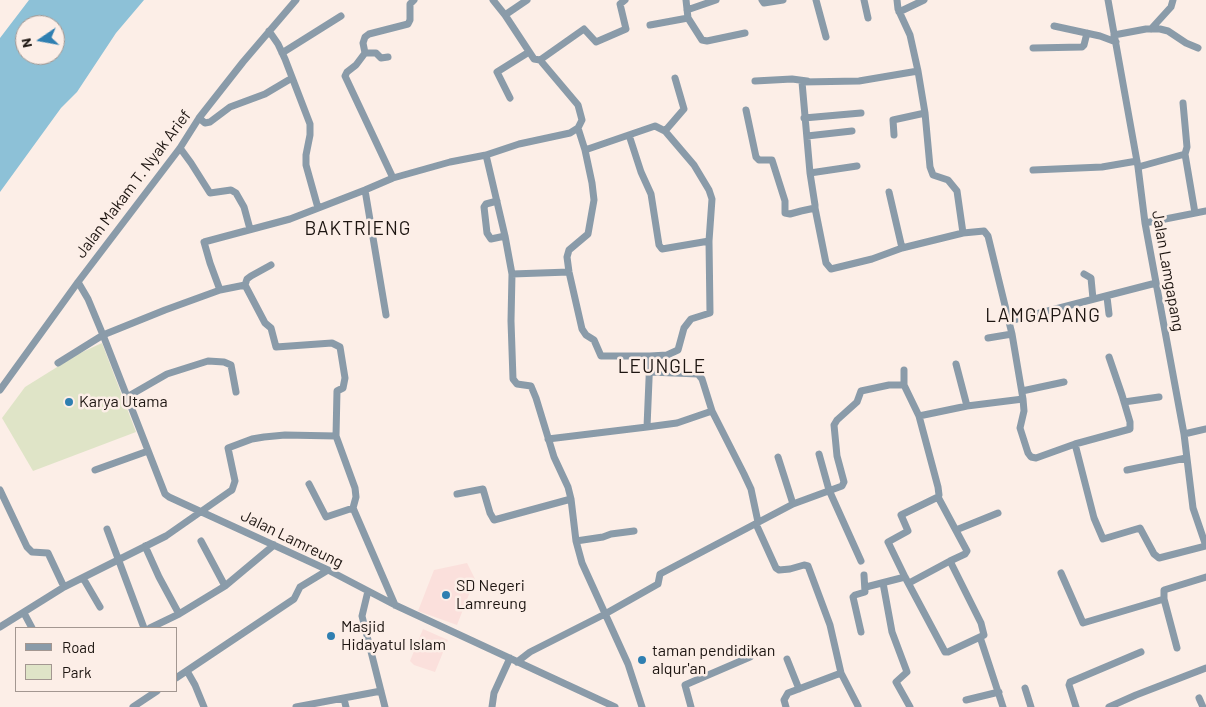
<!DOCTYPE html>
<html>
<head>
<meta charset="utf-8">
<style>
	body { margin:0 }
	#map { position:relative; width:1206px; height:707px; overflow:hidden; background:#fceee7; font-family:Barlow,sans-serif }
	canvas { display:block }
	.legend { position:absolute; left:15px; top:627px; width:162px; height:65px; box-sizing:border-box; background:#fceee7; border:1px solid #a39791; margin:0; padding:6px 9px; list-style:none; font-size:15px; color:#1d1511 }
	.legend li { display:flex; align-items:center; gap:10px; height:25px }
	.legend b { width:25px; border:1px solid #a39791 }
	.north { position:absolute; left:15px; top:15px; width:50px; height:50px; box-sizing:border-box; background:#fceee7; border:1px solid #a39791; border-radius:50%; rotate:258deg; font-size:14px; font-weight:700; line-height:20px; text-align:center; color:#1d1511 }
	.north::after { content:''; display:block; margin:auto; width:18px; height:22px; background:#2f7fb1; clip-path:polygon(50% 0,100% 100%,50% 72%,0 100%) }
</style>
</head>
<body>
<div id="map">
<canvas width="1206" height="707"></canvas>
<ul class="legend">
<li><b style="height:6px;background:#8a9ba9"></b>Road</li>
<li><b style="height:14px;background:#dfe4c7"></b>Park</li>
</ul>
<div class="north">N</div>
</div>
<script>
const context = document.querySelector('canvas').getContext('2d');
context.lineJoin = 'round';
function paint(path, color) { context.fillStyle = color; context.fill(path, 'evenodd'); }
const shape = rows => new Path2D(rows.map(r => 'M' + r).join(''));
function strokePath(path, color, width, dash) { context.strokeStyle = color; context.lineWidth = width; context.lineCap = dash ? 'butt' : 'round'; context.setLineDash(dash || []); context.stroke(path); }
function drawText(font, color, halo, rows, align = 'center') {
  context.font = font + ' Barlow,sans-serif'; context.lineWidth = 5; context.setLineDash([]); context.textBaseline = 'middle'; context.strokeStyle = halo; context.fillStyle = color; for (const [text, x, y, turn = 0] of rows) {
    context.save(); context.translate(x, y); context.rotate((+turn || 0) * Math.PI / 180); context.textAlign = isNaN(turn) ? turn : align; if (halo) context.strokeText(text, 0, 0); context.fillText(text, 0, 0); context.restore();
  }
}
const education = shape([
	[467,563,475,579,457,625,418,611,434,570],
	[423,629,448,640,435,672,414,665,410,661]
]);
const green = shape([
	[102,343,136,432,33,471,2,418,25,387,78,354]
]);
const water = shape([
	[29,0,144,0,116,33,77,92,61,108,0,192,0,38],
	[25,25,55,25,55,55,25,55]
]);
const minor = shape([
	[686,0,688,18,702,40,707,41,745,33],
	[762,0,764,3,783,0],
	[816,0,826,37],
	[864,0,868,18],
	[897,0,898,9,910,35,918,71,925,113,930,167,933,175,948,180,957,191,963,233,984,231,988,236,1012,334,1023,399,1024,411,1020,428,1028,453,1031,457,1036,458,1075,444,1130,429,1130,422,1122,395,1109,357],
	[1108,0,1138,167,1145,223,1184,434,1193,508,1206,546],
	[687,10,716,0],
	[899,12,924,0],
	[505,15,527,0],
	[650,25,688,18],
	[1054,26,1100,36,1116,42],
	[1151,29,1171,7,1173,0],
	[269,31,278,44,285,59,310,124,310,135,306,155,306,165,318,208],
	[1114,35,1146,29,1160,29,1168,31,1186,43,1198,48],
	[1033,48,1082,47,1084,45,1087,33],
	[282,53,341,16],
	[365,53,376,53,381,58,388,57],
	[540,60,584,29,596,42,626,29,620,4,625,0],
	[755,81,792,79,807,81],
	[510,98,497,72,529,52],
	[1183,103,1187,147,1185,154],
	[746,110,756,157,759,160,772,160,785,201,785,213,790,214,801,211,815,208,815,205,810,173,802,82,859,81,918,71],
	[199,118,205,123,210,122,230,107,265,94,292,78],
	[804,118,861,113],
	[578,128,585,150,592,183,594,200,588,234,569,250,567,257,569,272,582,329,586,335,594,340,601,356,650,356],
	[665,131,684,109,675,78],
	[629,135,641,172,651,194,659,245,662,249,709,241],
	[894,135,893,120,925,113],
	[807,136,852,131],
	[180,148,191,163,210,193,231,190,236,193,244,207,250,229],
	[486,155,505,236,512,274,511,321,513,379,517,384,531,386,536,398,554,457,568,487,571,499,576,541,582,563,628,664,642,707],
	[1138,167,1185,154,1195,213],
	[1033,170,1102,167,1137,161],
	[810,173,857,166],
	[393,178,345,76,347,72,356,65,365,53,363,43,365,37,369,34,408,24,410,20,410,4,414,0],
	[365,190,386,315],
	[889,192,902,248],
	[497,201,486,204,484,207,487,233,491,239,505,236],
	[815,208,826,263,831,269,872,259,902,248,963,233],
	[1145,223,1206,211],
	[512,274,569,272],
	[1084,274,1091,278,1093,299],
	[78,282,88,299,103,335,165,494,169,497,328,570,395,605,615,707],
	[245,285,247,279,251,276,271,265],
	[220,290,210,263,204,242,290,219,365,190,393,178,450,162,486,155,519,144,570,133,578,128,582,120,578,105,540,60,534,59,505,15,493,0],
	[1107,297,1109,314],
	[1009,321,1156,283],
	[988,338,1012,334],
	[58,363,103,335,165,310,220,290,245,285,265,323,271,328,276,347,332,343,340,347,345,378,343,388,337,391,336,436,355,488,356,497,353,508,395,605],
	[956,364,967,406],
	[904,370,904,385],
	[650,372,698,374,702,379,712,411,744,474,751,489,758,522],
	[0,390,78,282,180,148,199,118,243,62,296,0],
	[1022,391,1064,382],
	[127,397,167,374,208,361,224,362,231,365,236,392],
	[1124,402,1159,397],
	[919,416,967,406,1023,399],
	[647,427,677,423,712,411],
	[1184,434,1206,429],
	[548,439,647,427,650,356,667,355,678,350,684,328,691,319,710,313,709,241,712,199,709,190,694,165,665,131,655,126,585,150],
	[1075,444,1094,518,1103,539,1140,528,1154,554,1159,558,1206,546],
	[819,454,829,490,861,561],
	[778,457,793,504],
	[95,470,148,451],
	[1127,470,1186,458],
	[309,484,326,517,353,508],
	[0,490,27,547,32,552,48,553,64,587],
	[457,494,483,489,490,513,494,520,571,499],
	[938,497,901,515,908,531,888,542,905,577,945,652,948,652,980,637,1003,707],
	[756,524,776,568,779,570,790,569,804,565,808,566,830,625,841,673],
	[107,529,144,628],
	[956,530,998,513],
	[201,541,225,586],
	[576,541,603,537,611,534,634,531],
	[145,546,159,577,179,614],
	[1061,573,1083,623,1164,599,1164,590,1206,577],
	[83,578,100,607],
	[883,583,892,632,907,672,896,682,910,707],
	[909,583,950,561,981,623,984,635,980,637],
	[866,587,905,577],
	[368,591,362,616,385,707],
	[1164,599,1177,648],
	[24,613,32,628],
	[0,627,64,587,166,536,229,492,232,490,235,481,228,448,252,439,264,437,285,435,336,436],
	[150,628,179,614,225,586,274,545],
	[861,632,853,597,855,595,865,592,864,575],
	[787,659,799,689],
	[517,662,530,652,605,614,658,584,660,574,793,504,842,486,844,482,837,456,834,425,837,420,857,402,861,391,889,385,904,385,919,416,938,487,939,495,938,497,967,551,965,554,950,561],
	[187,671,195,685,204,707],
	[176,678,294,599,300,587,328,570],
	[1025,688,1031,707],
	[1199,698,1203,707],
	[344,699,346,707],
	[966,700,999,692],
	[133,707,157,691],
	[296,707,381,691],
	[492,707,494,693,510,658],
	[691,707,685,685,750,657],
	[786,707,784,700,788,693,841,673,858,706],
	[1076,707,1069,685,1070,682,1141,652],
	[1109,707,1136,695,1206,668]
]);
const markers = [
	[69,402,5,"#2f7fb1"],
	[446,595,5,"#2f7fb1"],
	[331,636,5,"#2f7fb1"],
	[642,660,5,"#2f7fb1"]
];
const streetNames = [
	["Jalan Makam T. Nyak Arief",133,184,-53],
	["Jalan Lamgapang",1168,271,80],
	["Jalan Lamreung",292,539,26]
];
const poiNames = [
	["Karya Utama",79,402],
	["SD Negeri",456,586],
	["Lamreung",456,604],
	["Masjid",341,627],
	["Hidayatul Islam",341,645],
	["taman pendidikan",652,651],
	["alqur'an",652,669]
];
const quarterNames = [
	["BAKTRIENG",358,229],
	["LAMGAPANG",1043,316],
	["LEUNGLE",662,367]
];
paint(education, '#fbe0dc');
paint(green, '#dfe4c7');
paint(water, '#8dc1d7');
strokePath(minor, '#8a9ba9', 7);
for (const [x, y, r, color] of markers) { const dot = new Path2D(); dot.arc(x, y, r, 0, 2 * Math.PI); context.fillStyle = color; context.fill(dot); strokePath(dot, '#fceee7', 2); }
drawText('16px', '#1d1511', '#fceee7', streetNames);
drawText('16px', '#1d1511', '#fceee7', poiNames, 'left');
context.letterSpacing = '1px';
drawText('19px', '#1d1511', '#fceee7', quarterNames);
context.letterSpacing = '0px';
</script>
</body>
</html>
